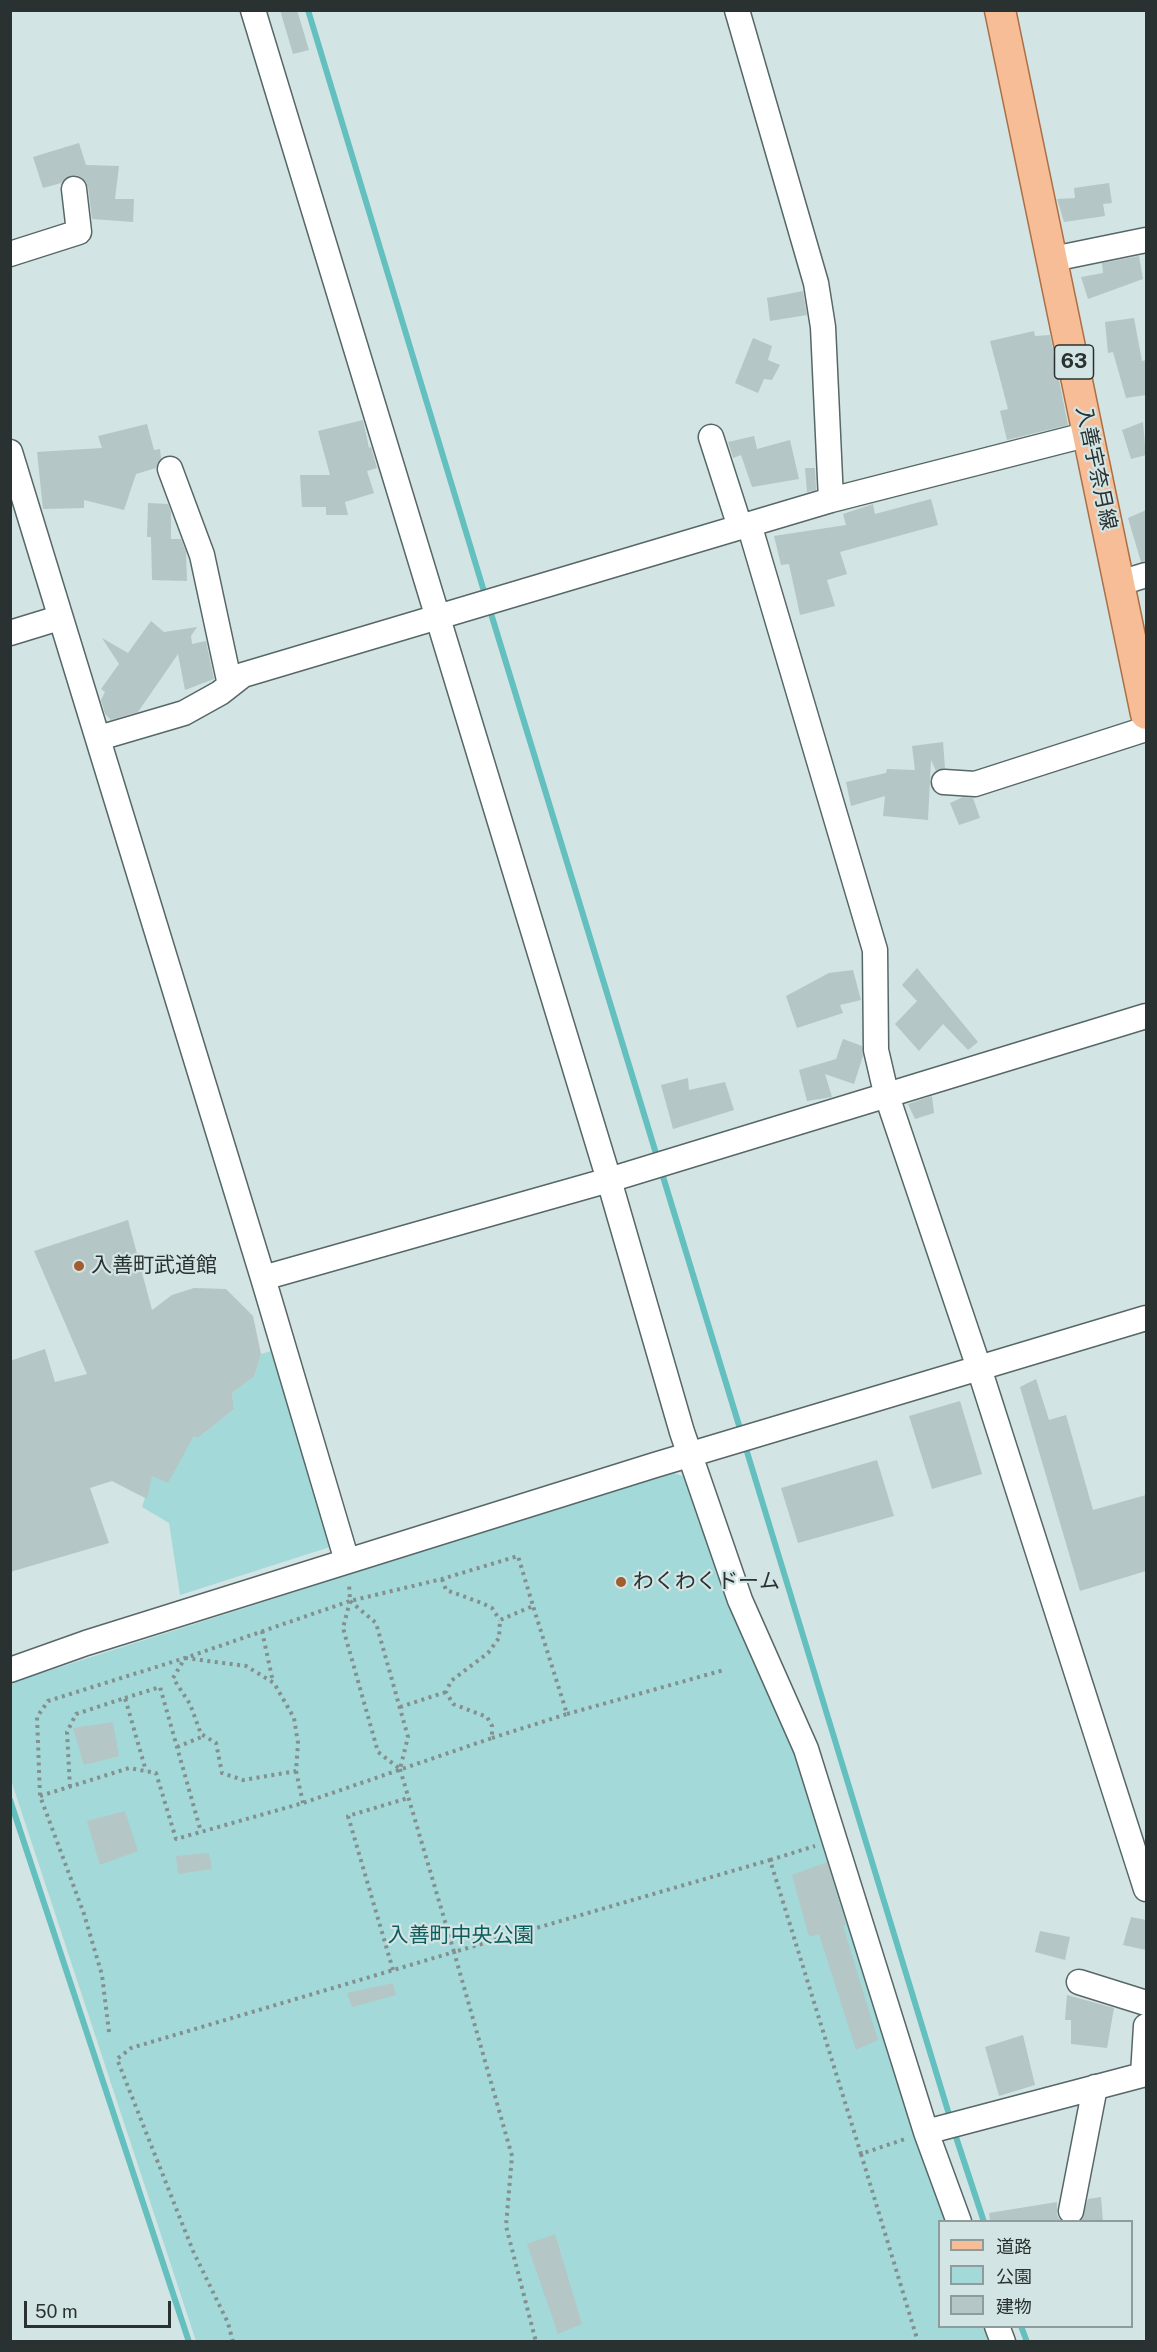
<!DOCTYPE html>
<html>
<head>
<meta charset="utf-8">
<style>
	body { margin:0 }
	#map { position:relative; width:1157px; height:2352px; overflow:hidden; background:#d2e4e3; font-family:"Public Sans","Noto Sans JP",sans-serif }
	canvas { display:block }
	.frame { position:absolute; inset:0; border:12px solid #2a3131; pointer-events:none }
	.legend { position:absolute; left:938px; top:2220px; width:195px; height:108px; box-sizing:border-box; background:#d2e4e3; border:2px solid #8f9c9c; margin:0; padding:8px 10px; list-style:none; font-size:18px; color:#2a3131 }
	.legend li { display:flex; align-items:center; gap:12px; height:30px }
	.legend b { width:30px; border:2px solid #8f9c9c }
	.scale { position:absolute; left:24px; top:2301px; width:147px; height:27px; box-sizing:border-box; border:3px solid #2a3131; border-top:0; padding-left:8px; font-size:18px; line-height:21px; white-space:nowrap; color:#2a3131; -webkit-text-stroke:4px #d2e4e3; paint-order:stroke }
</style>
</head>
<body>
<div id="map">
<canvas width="1157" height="2352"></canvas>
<div class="frame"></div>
<ul class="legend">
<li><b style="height:8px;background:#f7bd96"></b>道路</li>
<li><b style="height:16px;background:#a4d9d9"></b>公園</li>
<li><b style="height:16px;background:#b4c6c5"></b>建物</li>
</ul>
<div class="scale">50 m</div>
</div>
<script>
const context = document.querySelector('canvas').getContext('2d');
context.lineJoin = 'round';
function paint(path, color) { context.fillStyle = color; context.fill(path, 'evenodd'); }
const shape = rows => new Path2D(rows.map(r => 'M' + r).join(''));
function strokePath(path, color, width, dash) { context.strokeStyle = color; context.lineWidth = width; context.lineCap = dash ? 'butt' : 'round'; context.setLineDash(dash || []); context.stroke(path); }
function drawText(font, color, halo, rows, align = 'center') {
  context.font = font + ' "Public Sans","Noto Sans JP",sans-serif'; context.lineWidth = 4.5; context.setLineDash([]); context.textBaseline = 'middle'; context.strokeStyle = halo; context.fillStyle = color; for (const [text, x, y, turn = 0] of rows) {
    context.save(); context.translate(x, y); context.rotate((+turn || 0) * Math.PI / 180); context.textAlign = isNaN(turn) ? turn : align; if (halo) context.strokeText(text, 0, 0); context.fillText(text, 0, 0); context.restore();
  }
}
const green = shape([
	[271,1351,330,1547,180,1595,169,1523,142,1507,152,1476,182,1435,198,1438,234,1409,232,1393,254,1377,261,1354],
	[670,1472,683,1476,689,1489,799,1752,950,2221,940,2222,940,2326,985,2327,990,2341,196,2341,11,1780,10,1683]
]);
const stream = shape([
	[308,10,486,598],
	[489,607,658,1160],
	[661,1170,741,1432],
	[744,1442,951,2121],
	[10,1800,189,2342],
	[954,2131,984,2222],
	[1021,2326,1027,2342]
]);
const building = shape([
	[280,10,297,10,309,50,293,54],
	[79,143,86,165,119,166,115,199,134,199,133,222,92,219,88,187,79,176,72,175,61,183,43,188,33,157],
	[1109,183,1112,203,1103,204,1105,216,1064,222,1057,199,1075,198,1074,188],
	[1139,256,1143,279,1088,299,1081,277,1103,273,1102,263],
	[803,291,807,315,770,321,767,298],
	[1134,318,1142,361,1146,360,1146,395,1126,398,1113,352,1108,353,1105,322],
	[1034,331,1035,336,1050,335,1068,425,1007,440,1000,411,1008,409,990,341],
	[753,338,772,346,768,360,780,365,772,380,764,379,758,393,735,383],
	[363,420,369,448,371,447,377,468,367,471,374,493,345,502,348,515,326,515,326,507,302,507,300,475,330,475,318,431],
	[1143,422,1146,455,1131,459,1122,430],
	[147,424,154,450,160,449,161,458,156,468,136,474,124,510,84,500,84,508,43,509,37,452,102,448,98,436],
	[754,436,757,449,790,440,799,479,752,487,741,455,733,458,728,442],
	[805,468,815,468,816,490,807,492],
	[931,499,938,525,840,552,847,574,827,580,835,606,800,615,789,564,781,565,774,536,846,525,843,514,873,504,875,514],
	[148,503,168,504,171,512,171,539,181,539,186,552,187,581,152,580,151,537,147,537],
	[1146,510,1146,561,1141,562,1128,518],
	[151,621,164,632,197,627,191,636,192,644,206,641,214,679,185,690,178,654,138,712,111,720,105,714,101,700,105,692,101,689,119,664,102,638,128,653],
	[943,742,945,768,936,771,931,760,928,820,883,816,885,796,851,806,846,782,886,773,887,769,915,770,912,746],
	[963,797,973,798,980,818,959,825,950,803],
	[917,968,978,1042,968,1050,943,1024,919,1051,895,1024,917,1001,902,985],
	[853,970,861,1000,840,1005,843,1013,797,1028,786,996,829,973],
	[843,1039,862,1046,863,1056,854,1084,825,1074,832,1097,807,1101,799,1070,836,1059],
	[688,1078,689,1090,725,1082,734,1110,673,1129,661,1085],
	[932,1096,934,1113,915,1119,908,1104],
	[128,1220,152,1310,172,1295,194,1288,226,1289,253,1316,261,1354,254,1377,232,1393,234,1409,198,1438,193,1437,168,1483,152,1476,147,1499,112,1481,90,1488,109,1543,10,1572,10,1361,45,1349,55,1382,87,1374,34,1251],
	[1036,1379,1049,1420,1066,1415,1093,1510,1146,1495,1146,1571,1080,1591,1020,1387],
	[960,1401,982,1474,932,1489,909,1416],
	[877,1460,894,1516,798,1543,781,1488],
	[113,1722,119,1756,84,1765,73,1728],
	[125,1811,138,1851,100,1865,87,1821],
	[209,1853,212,1869,178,1874,176,1856],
	[827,1862,846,1925,843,1926,878,2040,856,2050,819,1934,809,1937,792,1875],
	[1131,1917,1146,1920,1146,1950,1123,1945],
	[1040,1931,1070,1937,1065,1960,1035,1952],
	[393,1983,396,1995,352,2007,347,1993],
	[1067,1995,1114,2008,1107,2048,1071,2044,1071,2020,1065,2020],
	[1023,2035,1035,2085,999,2096,985,2047],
	[1101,2197,1103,2222,1080,2222,1088,2199],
	[1057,2202,1057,2215,1061,2222,990,2222,989,2213],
	[555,2234,582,2324,558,2334,527,2244]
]);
const path = shape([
	[442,1579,446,1590,482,1603,492,1608,500,1620],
	[350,1601,376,1623,408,1737,400,1769,378,1752,343,1628,350,1601],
	[262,1631,273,1682],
	[185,1658,246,1666,274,1683,294,1718,298,1743,296,1771,243,1780,222,1773,216,1743,201,1734,190,1704,173,1678,185,1658],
	[125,1698,160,1687,201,1832],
	[400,1707,446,1692],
	[567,1714,724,1670],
	[492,1738,567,1714,533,1606],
	[177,1747,204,1736],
	[400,1769,454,1952,770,1860,861,2154,908,2138],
	[296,1771,303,1803],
	[70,1787,67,1732,76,1714,125,1698,146,1771],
	[40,1796,129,1768,156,1773,176,1839,303,1803,492,1738,492,1726,487,1717,453,1704,446,1692,451,1681,488,1653,499,1638,500,1620,533,1606,518,1556,442,1579,350,1601],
	[770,1860,815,1846],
	[393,1970,348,1816,408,1798],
	[109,2032,102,1975,84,1914,40,1796,37,1717,48,1701,185,1658,350,1601,349,1583],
	[861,2154,918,2342],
	[233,2342,228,2323,193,2251,117,2059,131,2048,454,1952,512,2156,506,2226,536,2342]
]);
const minor = shape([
	[253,10,609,1180,682,1432,740,1600,806,1749,926,2132,959,2222],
	[737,10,816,283,823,327,831,500],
	[10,254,79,232,74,189],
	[1053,259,1146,240],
	[711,437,740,527],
	[10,452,263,1278,347,1561],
	[170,469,202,555,230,685],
	[749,524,875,950,876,1050,886,1093,979,1368,1146,1889],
	[1120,583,1146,575],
	[10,633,59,618],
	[99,738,184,713,220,693,243,675,831,500,1089,434],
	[944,782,975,784,1146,729],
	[263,1278,609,1180,1146,1016],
	[10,1670,86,1643,655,1465,1146,1318],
	[1079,1982,1146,2003],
	[1143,2075,1146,2026],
	[926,2132,1146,2074],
	[1071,2211,1095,2087],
	[997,2326,1003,2342]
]);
const major = shape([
	[1000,10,1146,714]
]);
const markers = [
	[79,1266,6,"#a15d2e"],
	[621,1582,6,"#a15d2e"]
];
const shields = [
	[1074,362,39]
];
const shieldNames = [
	["63",1074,362]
];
const streetNames = [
	["入善宇奈月線",1096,468,78]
];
const poiNames = [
	["入善町武道館",91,1266],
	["わくわくドーム",633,1582]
];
const parkNames = [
	["入善町中央公園",461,1936]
];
paint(green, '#a4d9d9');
strokePath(stream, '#64bfbf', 6);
paint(building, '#b4c6c5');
strokePath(minor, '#576767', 27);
strokePath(major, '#ab6f45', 33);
strokePath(path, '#83908f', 4, [3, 4.5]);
strokePath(minor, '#fff', 24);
strokePath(major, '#f7bd96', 30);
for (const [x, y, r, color] of markers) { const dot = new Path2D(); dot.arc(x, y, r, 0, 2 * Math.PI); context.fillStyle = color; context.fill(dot); strokePath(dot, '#d2e4e3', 2); }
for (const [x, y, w] of shields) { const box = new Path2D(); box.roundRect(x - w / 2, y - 17, w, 34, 4.5); context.fillStyle = '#d2e4e3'; context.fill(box); strokePath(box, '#2a3131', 1.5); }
drawText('bold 20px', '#2a3131', null, shieldNames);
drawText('21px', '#2a3131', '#d2e4e3', streetNames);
drawText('21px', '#2a3131', '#d2e4e3', poiNames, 'left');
drawText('21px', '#0d5d5d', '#d2e4e3', parkNames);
</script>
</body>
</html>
